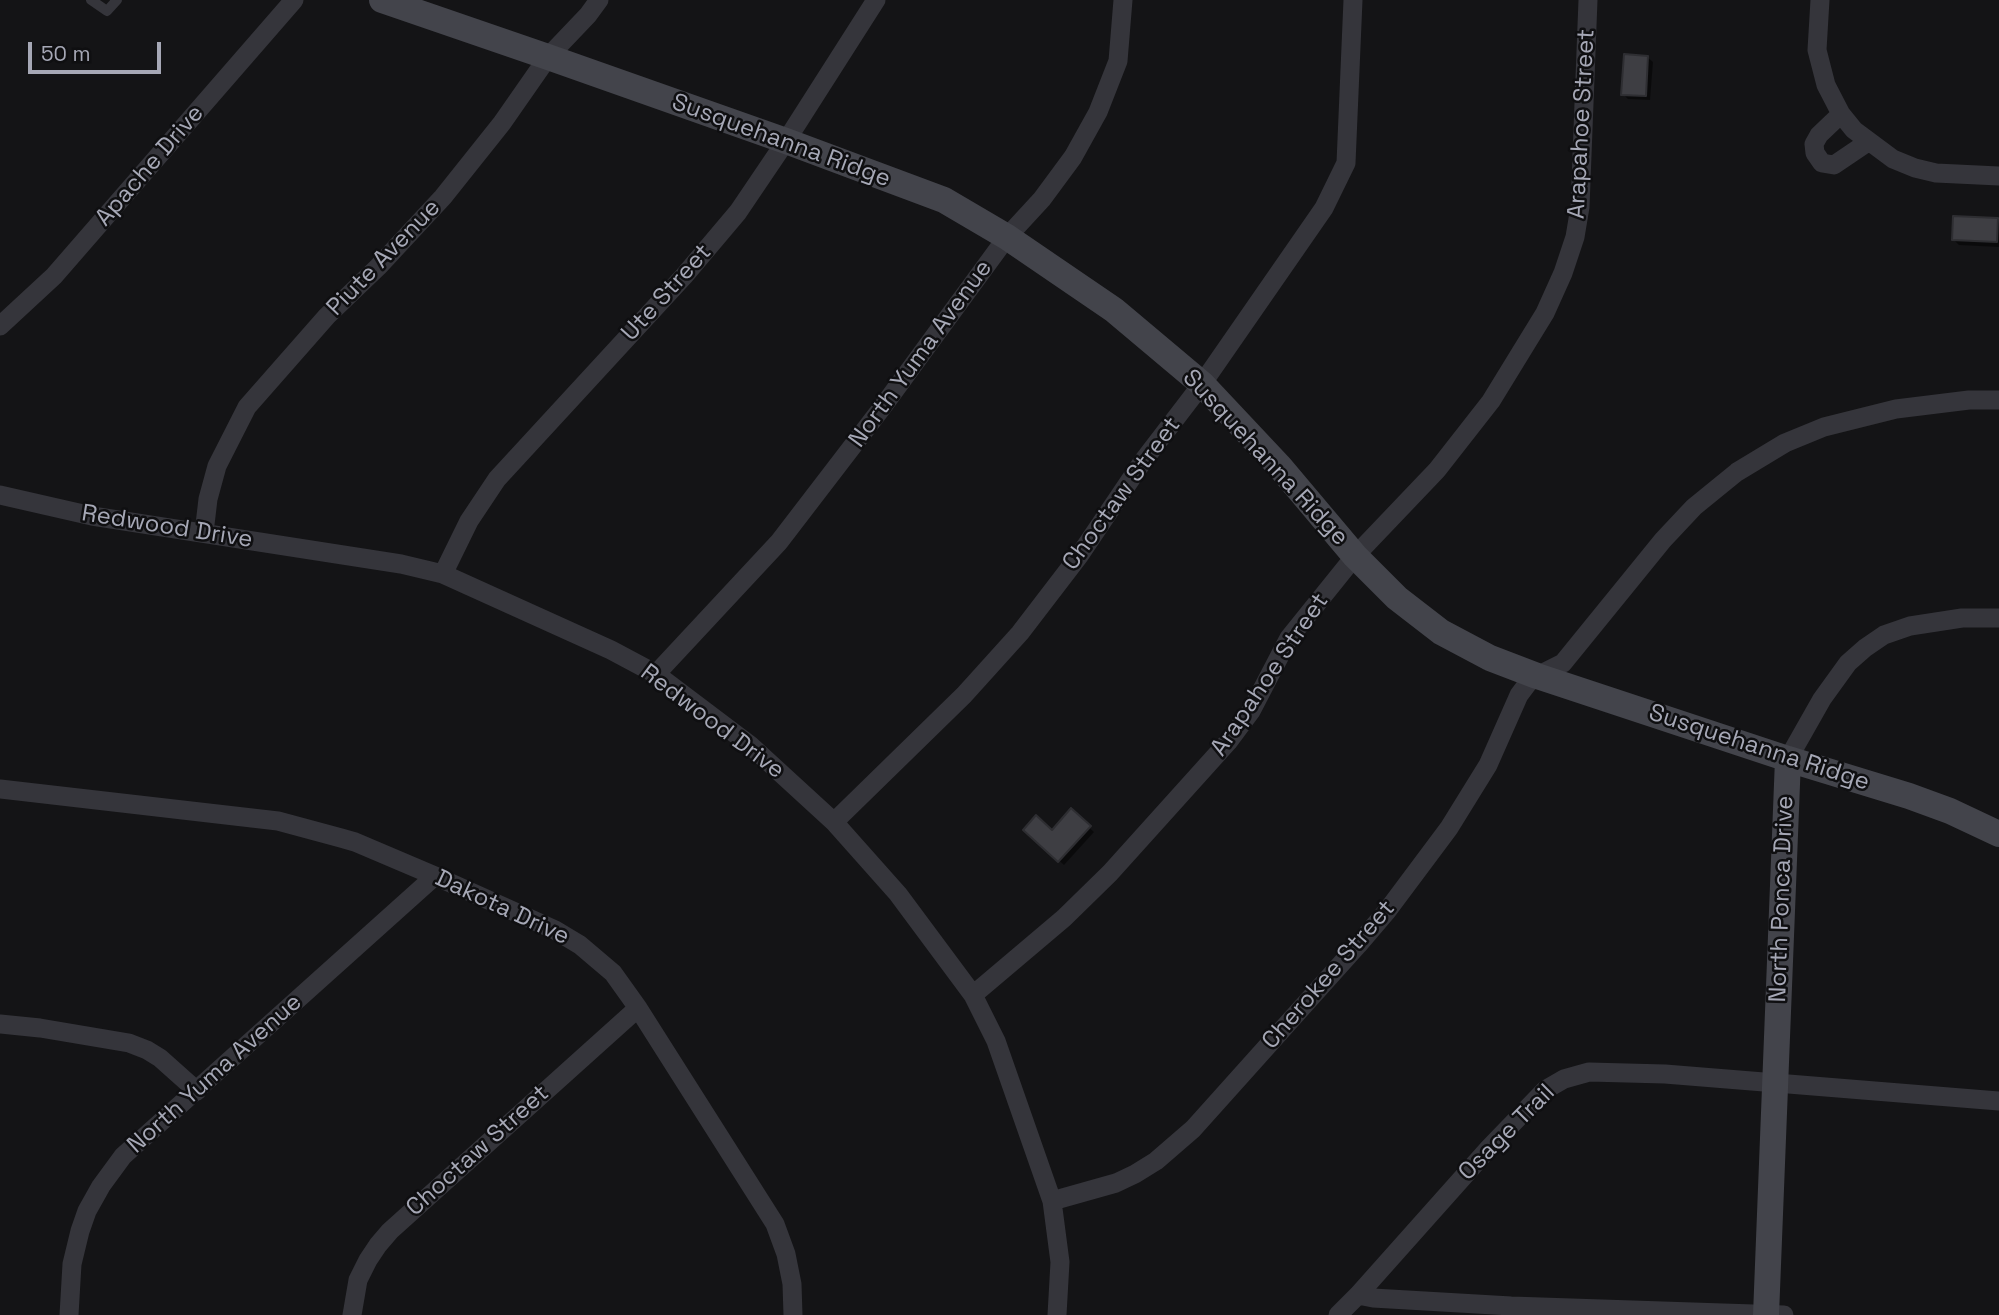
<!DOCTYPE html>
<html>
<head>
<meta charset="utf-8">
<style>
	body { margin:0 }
	#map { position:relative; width:1999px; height:1315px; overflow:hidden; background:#141416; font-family:"Space Grotesk",sans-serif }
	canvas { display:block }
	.scale { position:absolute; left:28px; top:42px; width:133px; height:32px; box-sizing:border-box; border:4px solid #a6a8b6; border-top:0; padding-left:9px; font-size:21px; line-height:24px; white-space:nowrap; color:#a6a8b6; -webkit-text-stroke:5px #0f0f11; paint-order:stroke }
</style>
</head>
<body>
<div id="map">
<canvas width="1999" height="1315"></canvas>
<div class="scale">50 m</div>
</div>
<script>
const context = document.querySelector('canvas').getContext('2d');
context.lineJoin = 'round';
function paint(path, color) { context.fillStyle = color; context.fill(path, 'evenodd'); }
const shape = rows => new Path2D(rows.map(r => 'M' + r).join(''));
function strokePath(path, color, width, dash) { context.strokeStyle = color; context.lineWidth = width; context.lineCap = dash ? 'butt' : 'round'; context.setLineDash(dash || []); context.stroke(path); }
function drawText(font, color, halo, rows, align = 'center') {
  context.font = font + ' "Space Grotesk",sans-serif'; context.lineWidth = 5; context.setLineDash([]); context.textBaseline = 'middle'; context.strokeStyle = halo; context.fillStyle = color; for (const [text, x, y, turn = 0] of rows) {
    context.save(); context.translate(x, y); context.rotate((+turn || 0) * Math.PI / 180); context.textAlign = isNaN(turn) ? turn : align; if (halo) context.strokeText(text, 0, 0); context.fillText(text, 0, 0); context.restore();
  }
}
const shadow = shape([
	[1647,57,1653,62,1650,100,1628,99,1623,94],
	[1997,220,1999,222,1999,247,1959,245,1954,240],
	[1071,811,1094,832,1064,865,1026,830,1052,832]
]);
const building = shape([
	[1624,54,1648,56,1646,96,1621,95,1624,54],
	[1953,216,1998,218,1997,242,1952,240,1953,216],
	[1071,808,1091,826,1058,862,1023,830,1036,815,1052,830,1071,808]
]);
const lane = shape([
	[91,0,107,11,117,0]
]);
const street = shape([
	[1820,0,1817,50,1826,85,1841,114,1854,130,1893,159,1915,168,1936,173,1999,176],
	[1841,114,1819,135,1814,144,1815,153,1822,163,1834,165,1868,142],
	[0,326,54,276,294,0],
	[0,495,92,516,401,564,443,574,611,650,656,674,750,745,834,822,898,894,973,995,996,1041,1052,1201,1060,1262,1057,1315],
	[204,533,208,499,217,466,247,407,327,316,378,267,443,197,502,123,548,57,588,15,599,0],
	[443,574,469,521,497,479,684,276,738,212,786,141,876,0],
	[656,674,779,542,881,409,1007,237,1042,199,1073,157,1098,112,1118,61,1123,0],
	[1788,759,1822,699,1848,663,1865,648,1884,635,1910,626,1962,618,1999,618],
	[0,789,278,821,341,838,355,842,435,876,555,930,580,945,613,973,638,1008,775,1224,786,1254,792,1284,793,1315],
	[834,822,964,695,1020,633,1079,556,1143,461,1202,384,1324,208,1346,163,1353,0],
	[973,995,1064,918,1110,873,1228,742,1251,711,1289,638,1355,556,1437,470,1491,401,1545,313,1563,273,1575,237,1580,207,1588,0],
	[0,1024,40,1028,129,1043,147,1050,160,1058,197,1091],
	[1052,1201,1116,1183,1135,1174,1156,1161,1193,1129,1358,945,1387,911,1449,828,1488,765,1519,695,1528,683,1537,676,1563,663,1663,540,1694,507,1737,472,1785,443,1824,427,1896,409,1969,400,1999,400],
	[1358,1295,1373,1298,1511,1306,1784,1315],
	[69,1315,72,1264,80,1231,87,1211,101,1186,123,1156,435,876],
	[352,1315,358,1280,368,1260,378,1245,390,1231,638,1008],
	[1338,1315,1358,1295,1489,1148,1545,1090,1564,1079,1589,1072,1665,1074,1999,1101]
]);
const secondary = shape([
	[382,0,548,57,786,141,944,200,1007,237,1114,310,1202,384,1280,467,1355,556,1397,598,1441,632,1490,658,1537,676,1788,759,1909,796,1950,811,1999,834],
	[1766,1315,1788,759]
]);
const streetNames = [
	["Arapahoe Street",1582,124,-87],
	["Susquehanna Ridge",781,141,20],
	["Apache Drive",150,166,-49],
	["Piute Avenue",384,258,-46],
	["Ute Street",667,293,-48],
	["North Yuma Avenue",921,354,-54],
	["Susquehanna Ridge",1265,458,47],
	["Choctaw Street",1122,494,-54],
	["Redwood Drive",167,527,9],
	["Arapahoe Street",1270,675,-56],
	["Redwood Drive",712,722,37],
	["Susquehanna Ridge",1759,748,18],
	["North Ponca Drive",1782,899,-88],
	["Dakota Drive",502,908,25],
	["Cherokee Street",1329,975,-49],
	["North Yuma Avenue",215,1074,-42],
	["Osage Trail",1507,1133,-45],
	["Choctaw Street",478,1151,-42]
];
paint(shadow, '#0007');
paint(building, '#3e3e43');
strokePath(building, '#2e2e32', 2);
strokePath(lane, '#35353b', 10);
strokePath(street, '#35353b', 19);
strokePath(secondary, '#43444b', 26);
drawText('24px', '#a6a8b6', '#0f0f11', streetNames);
</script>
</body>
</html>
